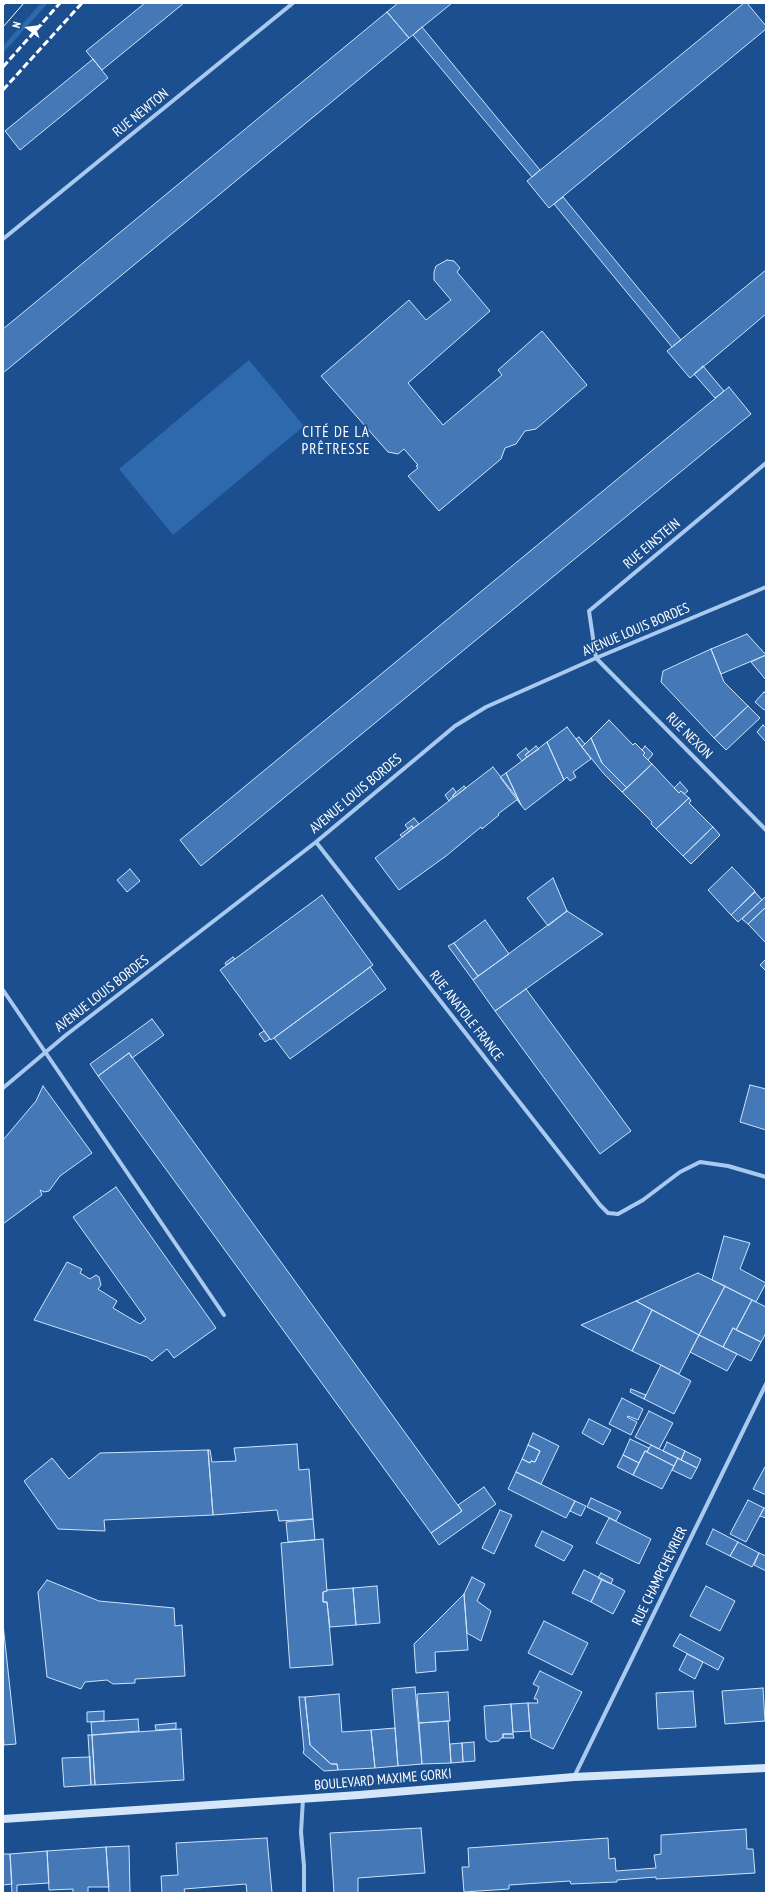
<!DOCTYPE html>
<html>
<head>
<meta charset="utf-8">
<style>
	body { margin:0 }
	#map { position:relative; width:769px; height:1896px; overflow:hidden; background:#1b4f8f; font-family:"PT Sans Narrow",sans-serif }
	canvas { display:block }
	.frame { position:absolute; inset:0; border:4px solid #fff; pointer-events:none }
	.north { position:absolute; left:8px; top:8px; width:40px; height:40px; -webkit-text-stroke:3px #1b4f8f; paint-order:stroke; rotate:285deg; font-size:11px; font-weight:700; line-height:16px; text-align:center; color:#fff }
	.north::after { content:''; display:block; margin:auto; width:14px; height:18px; background:#fff; clip-path:polygon(50% 0,100% 100%,50% 72%,0 100%) }
</style>
</head>
<body>
<div id="map">
<canvas width="769" height="1896"></canvas>
<div class="frame"></div>
<div class="north">N</div>
</div>
<script>
const context = document.querySelector('canvas').getContext('2d');
context.lineJoin = 'round';
function paint(path, color) { context.fillStyle = color; context.fill(path, 'evenodd'); }
const shape = rows => new Path2D(rows.map(r => 'M' + r).join(''));
function strokePath(path, color, width, dash) { context.strokeStyle = color; context.lineWidth = width; context.lineCap = dash ? 'butt' : 'round'; context.setLineDash(dash || []); context.stroke(path); }
function drawText(font, color, halo, rows, align = 'center') {
  context.font = font + ' "PT Sans Narrow",sans-serif'; context.lineWidth = 3.5; context.setLineDash([]); context.textBaseline = 'middle'; context.strokeStyle = halo; context.fillStyle = color; for (const [text, x, y, turn = 0] of rows) {
    context.save(); context.translate(x, y); context.rotate((+turn || 0) * Math.PI / 180); context.textAlign = isNaN(turn) ? turn : align; if (halo) context.strokeText(text, 0, 0); context.fillText(text, 0, 0); context.restore();
  }
}
const green = shape([
	[41,3,48,3,3,53,3,46],
	[249,360,304,426,173,535,119,469]
]);
const building = shape([
	[145,3,184,3,102,70,86,51,145,3],
	[398,3,452,3,409,38,387,12,398,3],
	[744,3,747,3,766,26,766,29,549,208,527,181,744,3],
	[387,12,409,38,3,373,3,329,387,12],
	[422,27,540,170,532,177,413,35,422,27],
	[93,59,108,78,20,150,5,131,93,59],
	[563,197,681,340,672,347,554,204,563,197],
	[447,260,454,261,460,268,457,272,490,311,408,383,443,425,502,375,498,370,542,331,587,385,536,429,525,431,516,444,505,448,501,459,439,511,408,476,418,468,416,466,418,465,404,449,398,454,388,452,321,376,409,300,426,320,451,300,434,280,434,272,436,266,447,260],
	[766,270,766,314,690,378,667,351,766,270],
	[703,366,724,391,715,398,694,374,703,366],
	[729,387,751,414,201,866,180,840,729,387],
	[747,634,766,655,721,674,711,649,747,634],
	[711,649,724,682,748,706,714,738,661,682,663,671,711,649],
	[766,655,766,680,751,662,766,655],
	[764,692,766,694,766,709,764,710,755,702,764,692],
	[748,706,760,718,726,750,714,738,748,706],
	[609,720,633,745,635,743,645,753,643,755,652,764,627,788,602,763,591,738,609,720],
	[763,725,766,728,766,742,757,732,763,725],
	[567,727,591,759,573,772,576,777,570,781,567,777,564,780,547,742,567,727],
	[579,737,585,744,582,747,576,739,579,737],
	[591,738,602,763,627,788,622,792,604,774,582,747,591,738],
	[547,742,564,780,525,810,521,805,506,773,547,742],
	[536,746,539,749,527,757,525,755,536,746],
	[645,746,653,754,648,760,643,755,645,753,642,750,645,746],
	[526,748,529,752,525,755,527,757,522,761,517,755,526,748],
	[652,764,679,793,681,791,689,798,656,829,651,824,652,822,622,792,652,764],
	[493,767,518,799,498,814,499,815,482,829,481,827,446,856,399,890,375,858,493,767],
	[506,773,521,805,500,777,506,773],
	[680,782,688,791,684,794,681,791,679,793,674,788,680,782],
	[464,786,466,788,454,797,453,795,464,786],
	[453,788,456,792,449,801,445,795,453,788],
	[689,798,691,801,689,803,713,827,683,856,656,829,689,798],
	[414,818,419,824,413,828,412,826,408,829,405,825,414,818],
	[412,826,413,828,402,837,400,835,412,826],
	[713,827,720,835,691,864,683,856,713,827],
	[732,867,755,891,731,915,708,890,732,867],
	[130,869,140,881,127,892,117,880,130,869],
	[553,878,567,911,548,926,527,898,553,878],
	[755,892,762,900,738,922,731,915,755,892],
	[322,895,373,965,271,1040,220,970,322,895],
	[766,896,766,907,748,924,742,919,766,896],
	[766,907,766,941,765,942,748,924,766,907],
	[567,911,603,934,495,1011,473,980,567,911],
	[485,920,509,954,478,976,454,943,485,920],
	[454,943,478,976,473,980,448,946,454,943],
	[233,957,235,959,226,965,225,963,233,957],
	[766,959,766,971,760,965,766,959],
	[370,967,386,989,290,1059,274,1038,370,967],
	[526,989,631,1131,600,1154,495,1011,526,989],
	[152,1019,164,1035,132,1058,129,1053,98,1076,90,1064,152,1019],
	[264,1031,270,1039,265,1042,259,1034,264,1031],
	[129,1053,462,1511,431,1533,98,1076,129,1053],
	[750,1085,766,1089,766,1130,740,1122,750,1085],
	[43,1086,92,1153,60,1176,49,1191,44,1192,40,1190,42,1195,3,1224,3,1140,36,1101,43,1086],
	[116,1187,216,1328,174,1358,167,1349,152,1361,147,1357,34,1320,67,1262,82,1269,80,1273,90,1279,96,1275,99,1277,101,1285,98,1289,117,1301,113,1308,140,1324,146,1319,73,1217,116,1187],
	[724,1236,750,1243,740,1269,766,1283,756,1302,712,1280,724,1236],
	[698,1273,725,1286,699,1335,636,1301,698,1273],
	[725,1286,752,1300,736,1330,733,1328,723,1347,699,1335,725,1286],
	[752,1300,766,1307,766,1333,761,1342,736,1330,752,1300],
	[636,1301,652,1310,632,1351,581,1325,636,1301],
	[652,1310,699,1335,679,1374,632,1351,652,1310],
	[733,1328,761,1342,751,1361,723,1347,733,1328],
	[699,1335,737,1354,727,1371,690,1352,699,1335],
	[661,1365,691,1381,674,1414,644,1399,661,1365],
	[631,1389,646,1395,644,1399,630,1392,631,1389],
	[622,1398,643,1409,638,1420,628,1416,627,1417,637,1422,631,1435,609,1424,622,1398],
	[649,1411,673,1423,659,1449,635,1437,649,1411],
	[589,1419,611,1430,603,1445,582,1433,589,1419],
	[533,1433,559,1446,541,1484,516,1472,522,1459,530,1463,531,1461,535,1462,540,1451,528,1445,533,1433],
	[630,1439,649,1448,647,1452,645,1451,639,1463,623,1455,630,1439],
	[667,1442,685,1451,681,1460,663,1451,667,1442],
	[297,1444,299,1470,309,1469,313,1519,279,1521,277,1510,213,1515,208,1450,210,1450,212,1462,236,1461,234,1448,297,1444],
	[528,1445,540,1451,535,1462,531,1461,530,1463,522,1459,528,1445],
	[651,1445,678,1458,674,1466,647,1452,651,1445],
	[208,1450,213,1515,104,1520,105,1531,58,1529,24,1481,52,1458,69,1479,100,1453,208,1450],
	[645,1451,674,1466,662,1489,633,1475,645,1451],
	[685,1451,701,1459,697,1468,681,1460,685,1451],
	[623,1455,639,1463,633,1475,617,1467,623,1455],
	[678,1458,697,1468,691,1479,672,1470,678,1458],
	[766,1465,766,1495,753,1489,766,1465],
	[516,1472,575,1501,566,1518,508,1489,516,1472],
	[484,1487,496,1504,439,1545,431,1533,462,1511,458,1505,484,1487],
	[591,1498,621,1512,616,1521,587,1507,591,1498],
	[748,1500,764,1508,746,1542,730,1534,748,1500],
	[575,1501,586,1506,581,1516,570,1511,575,1501],
	[764,1508,766,1509,766,1518,760,1516,764,1508],
	[500,1510,512,1515,494,1554,482,1548,500,1510],
	[609,1518,651,1539,639,1564,596,1543,609,1518],
	[313,1519,315,1540,288,1542,286,1522,313,1519],
	[713,1529,738,1542,730,1556,706,1544,713,1529],
	[542,1531,573,1546,564,1561,535,1546,542,1531],
	[323,1539,327,1591,323,1592,323,1602,327,1602,333,1665,290,1668,281,1543,323,1539],
	[738,1542,759,1553,752,1567,730,1556,738,1542],
	[759,1553,766,1556,766,1571,754,1565,759,1553],
	[584,1570,602,1579,591,1602,572,1593,584,1570],
	[601,1573,613,1579,611,1584,598,1578,601,1573],
	[472,1577,485,1584,477,1601,491,1611,481,1641,467,1633,464,1594,472,1577],
	[602,1579,625,1591,613,1614,591,1602,602,1579],
	[47,1580,99,1601,174,1608,175,1626,182,1625,185,1676,135,1679,135,1683,113,1684,107,1680,85,1682,81,1689,47,1677,38,1592,47,1580],
	[377,1586,380,1623,356,1625,353,1588,377,1586],
	[706,1586,735,1601,720,1631,690,1616,706,1586],
	[353,1588,356,1625,330,1627,327,1602,323,1602,323,1592,327,1591,327,1590,353,1588],
	[464,1594,468,1650,435,1652,436,1671,416,1673,414,1644,464,1594],
	[544,1621,588,1643,572,1675,528,1653,544,1621],
	[3,1624,16,1744,4,1745,3,1733,3,1624],
	[680,1634,724,1658,718,1670,673,1646,680,1634],
	[687,1654,703,1662,695,1679,679,1670,687,1654],
	[540,1671,582,1692,553,1749,531,1738,528,1703,538,1703,537,1699,534,1699,539,1687,533,1684,540,1671],
	[415,1687,422,1764,398,1766,392,1689,415,1687],
	[763,1688,765,1721,725,1724,722,1691,763,1688],
	[693,1691,696,1727,658,1729,656,1693,693,1691],
	[448,1692,450,1721,419,1723,417,1694,448,1692],
	[339,1694,342,1732,371,1730,375,1768,338,1770,337,1764,331,1764,310,1745,305,1697,339,1694],
	[299,1697,305,1697,310,1745,331,1764,337,1764,338,1770,324,1771,303,1753,304,1750,299,1697],
	[528,1703,530,1731,513,1732,511,1704,528,1703],
	[511,1704,513,1734,503,1734,503,1738,501,1738,499,1741,490,1742,486,1739,484,1706,511,1704],
	[104,1711,104,1721,87,1722,87,1712,104,1711],
	[138,1719,139,1731,92,1735,91,1722,138,1719],
	[448,1721,451,1763,422,1764,419,1723,448,1721],
	[176,1723,176,1729,156,1730,155,1725,176,1723],
	[395,1728,398,1766,375,1768,371,1730,395,1728],
	[181,1729,184,1780,95,1785,92,1735,181,1729],
	[503,1734,513,1734,514,1738,503,1738,503,1734],
	[88,1735,92,1735,95,1785,91,1785,88,1735],
	[474,1742,475,1761,463,1762,462,1743,474,1742],
	[462,1743,463,1762,451,1763,450,1744,462,1743],
	[90,1757,91,1785,64,1787,62,1758,90,1757],
	[421,1828,425,1873,358,1878,358,1893,334,1893,330,1833,421,1828],
	[746,1829,747,1849,753,1849,755,1873,656,1879,656,1877,617,1880,617,1882,571,1884,570,1881,509,1885,509,1889,464,1892,462,1867,469,1867,468,1848,608,1838,609,1859,615,1858,616,1871,656,1868,654,1855,661,1854,661,1835,746,1829],
	[267,1838,272,1893,247,1893,246,1884,184,1889,185,1893,162,1893,161,1876,178,1875,176,1843,267,1838],
	[129,1846,130,1893,109,1893,106,1847,129,1846],
	[106,1847,109,1887,88,1887,88,1893,73,1893,73,1889,49,1890,47,1851,106,1847],
	[47,1851,49,1883,17,1885,17,1893,12,1893,10,1854,47,1851],
	[3,1854,10,1854,12,1884,3,1885,3,1854]
]);
const street = shape([
	[3,239,293,3],
	[596,658,589,611,766,463],
	[596,658,766,830],
	[316,842,600,1205,608,1213,618,1214,643,1200,680,1172,700,1162,728,1166,766,1177],
	[3,990,224,1315],
	[3,1088,66,1035,316,842,455,726,486,707,596,658,766,587],
	[574,1777,766,1384],
	[303,1799,301,1832,304,1866,304,1893]
]);
const secondary = shape([
	[3,1819,359,1795,574,1777,766,1768]
]);
const tram = shape([
	[3,6,6,3],
	[3,27,24,3]
]);
const rail = shape([
	[3,67,60,3],
	[3,90,82,3]
]);
const streetNames = [
	["RUE NEWTON",141,113,-39],
	["RUE EINSTEIN",652,544,-40],
	["AVENUE LOUIS BORDES",636,630,-23],
	["RUE NEXON",689,736,45],
	["AVENUE LOUIS BORDES",356,794,-40],
	["AVENUE LOUIS BORDES",102,994,-38],
	["RUE ANATOLE FRANCE",466,1016,52],
	["RUE CHAMPCHEVRIER",660,1576,-64],
	["BOULEVARD MAXIME GORKI",383,1780,-5]
];
const neighbourhoodNames = [
	["CITÉ DE LA",336,433],
	["PRÊTRESSE",336,450]
];
paint(green, '#2e69ad');
paint(building, '#4478b7');
strokePath(building, '#cfe3fa', 1);
strokePath(street, '#a9c9ee', 4);
strokePath(secondary, '#d6e6fa', 8);
strokePath(tram, '#fff', 1);
strokePath(rail, '#fff', 3, [7, 3]);
drawText('14px', '#fff', '#1b4f8f', streetNames);
context.letterSpacing = '1px';
drawText('15px', '#fff', '#1b4f8f', neighbourhoodNames);
context.letterSpacing = '0px';
</script>
</body>
</html>
